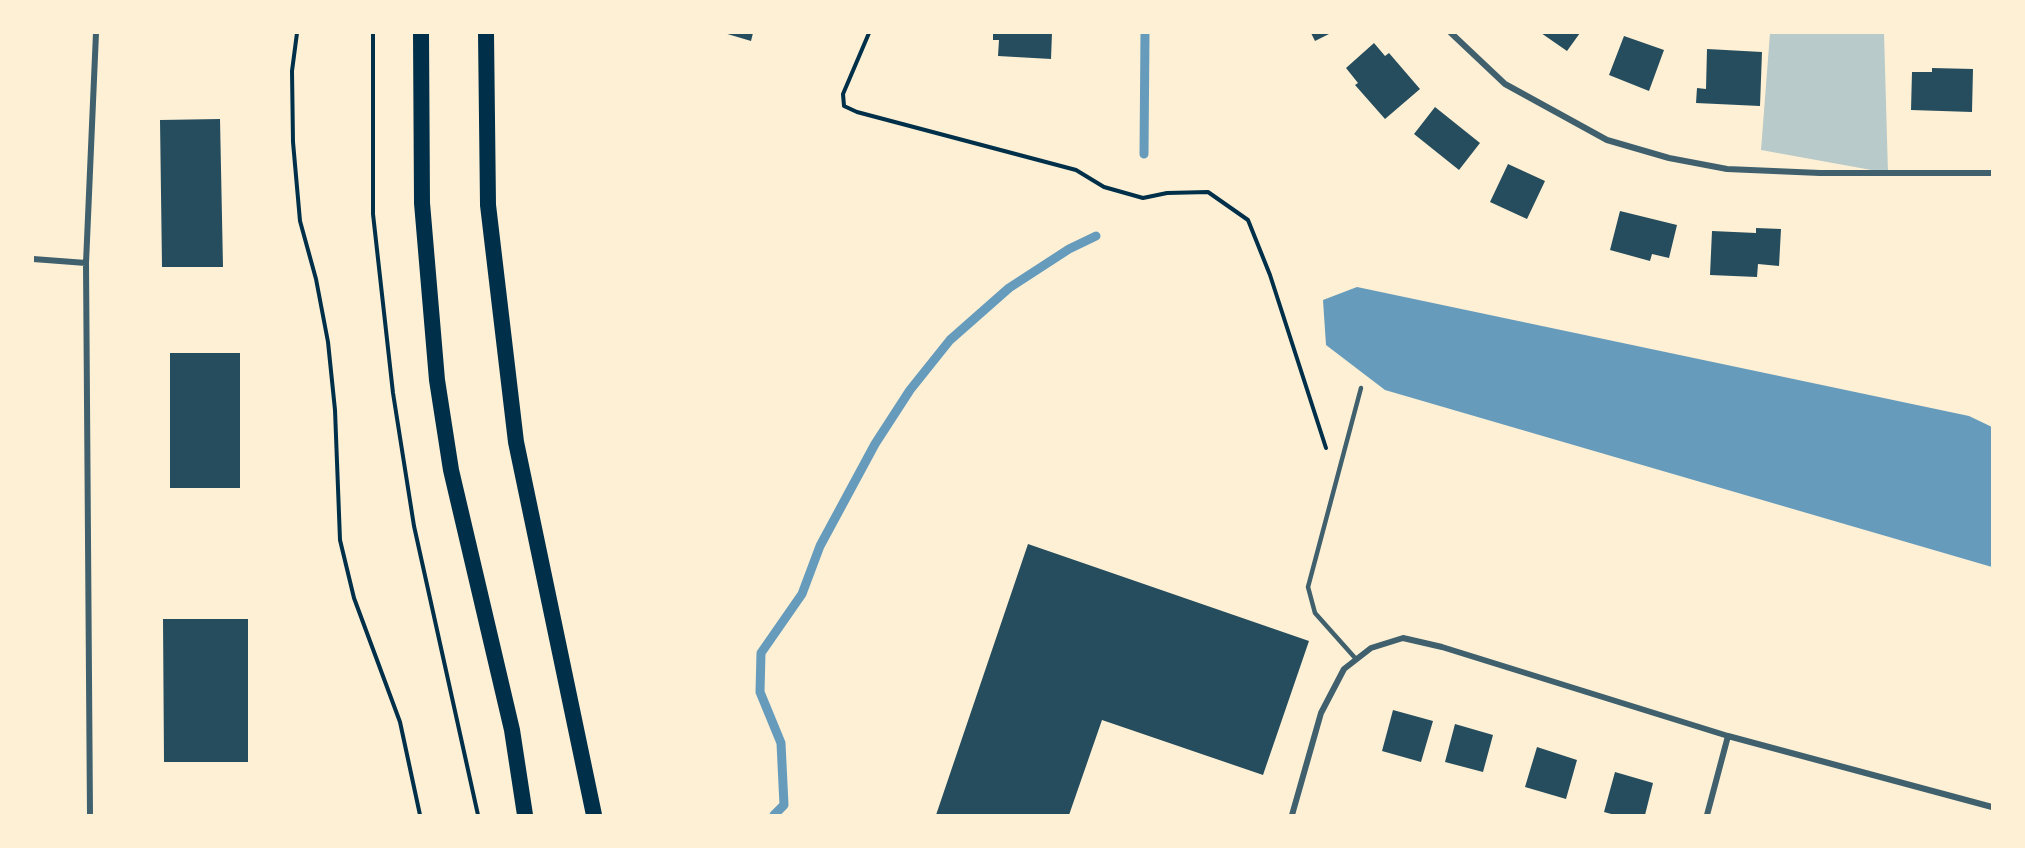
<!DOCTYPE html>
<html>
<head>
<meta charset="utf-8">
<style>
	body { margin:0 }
	#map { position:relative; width:2025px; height:848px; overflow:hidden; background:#fdf0d5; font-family:"Sofia Sans Condensed",sans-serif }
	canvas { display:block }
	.frame { position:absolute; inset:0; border:34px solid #fdf0d5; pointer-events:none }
</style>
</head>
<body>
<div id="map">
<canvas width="2025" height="848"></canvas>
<div class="frame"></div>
</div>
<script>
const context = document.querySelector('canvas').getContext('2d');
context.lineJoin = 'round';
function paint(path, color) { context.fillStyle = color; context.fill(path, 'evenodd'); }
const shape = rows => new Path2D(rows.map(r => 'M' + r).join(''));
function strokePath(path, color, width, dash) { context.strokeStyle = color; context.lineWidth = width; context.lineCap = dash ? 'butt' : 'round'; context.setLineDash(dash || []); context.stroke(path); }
const green = shape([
	[1770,33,1884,33,1888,173,1761,150]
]);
const water = shape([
	[1357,287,1969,416,1992,427,1992,567,1385,390,1326,345,1323,300]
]);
const stream = shape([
	[1144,154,1145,33],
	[774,815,784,805,781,743,760,692,761,653,802,594,820,546,875,444,910,390,950,340,1009,288,1069,249,1096,236]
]);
const building = shape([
	[724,33,753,33,751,41],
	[993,33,1052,33,1051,59,998,56,999,40,993,40],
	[1311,33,1331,33,1315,41],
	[1541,33,1580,33,1567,51],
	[1624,36,1664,50,1649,91,1609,75],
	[1374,43,1385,56,1389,53,1420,89,1385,119,1355,85,1358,83,1346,68],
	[1707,49,1762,52,1760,106,1696,103,1697,88,1706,89],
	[1932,68,1973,69,1972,112,1911,110,1912,72,1932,72],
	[1435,107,1480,143,1459,170,1414,134],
	[220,119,223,267,162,267,160,120],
	[1508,164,1545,181,1527,219,1490,202],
	[1620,211,1677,225,1669,258,1652,254,1650,261,1610,250],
	[1756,228,1781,229,1779,266,1758,264,1757,277,1710,275,1712,231,1756,233],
	[170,353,240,353,240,488,170,488],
	[1028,544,1309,641,1263,775,1102,720,1069,815,936,815],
	[163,619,248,619,248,762,164,762],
	[1393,710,1433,721,1421,762,1382,751],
	[1455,724,1493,735,1483,772,1445,762],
	[1537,747,1577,760,1566,799,1525,787],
	[1615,772,1653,783,1645,815,1615,815,1604,812]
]);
const path = shape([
	[297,33,292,71,293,142,300,221,316,279,328,342,335,410,340,540,354,598,400,722,420,815],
	[373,33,373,214,393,393,414,526,478,815],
	[869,33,843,94,844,106,857,112,1076,170,1104,187,1143,198,1167,193,1208,192,1248,220,1270,275,1326,448]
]);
const service = shape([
	[1356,659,1315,613,1308,587,1361,388]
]);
const minor = shape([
	[1451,33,1505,84,1607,140,1669,158,1727,169,1820,173,1992,173],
	[33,259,86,263],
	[90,815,86,263,96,33],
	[1292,815,1321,713,1344,669,1371,648,1403,638,1442,647,1728,736,1992,807],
	[1707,815,1728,736]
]);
const trunk = shape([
	[421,33,422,203,437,380,451,470,512,730,525,815],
	[486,33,488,205,516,442,594,815]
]);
paint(green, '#b9caca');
paint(water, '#669bbc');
strokePath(stream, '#669bbc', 9);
paint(building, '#264d5e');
strokePath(path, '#003049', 4);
strokePath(service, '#3f606c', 4.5);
strokePath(minor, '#3f606c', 6);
strokePath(trunk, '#003049', 16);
</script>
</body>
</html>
